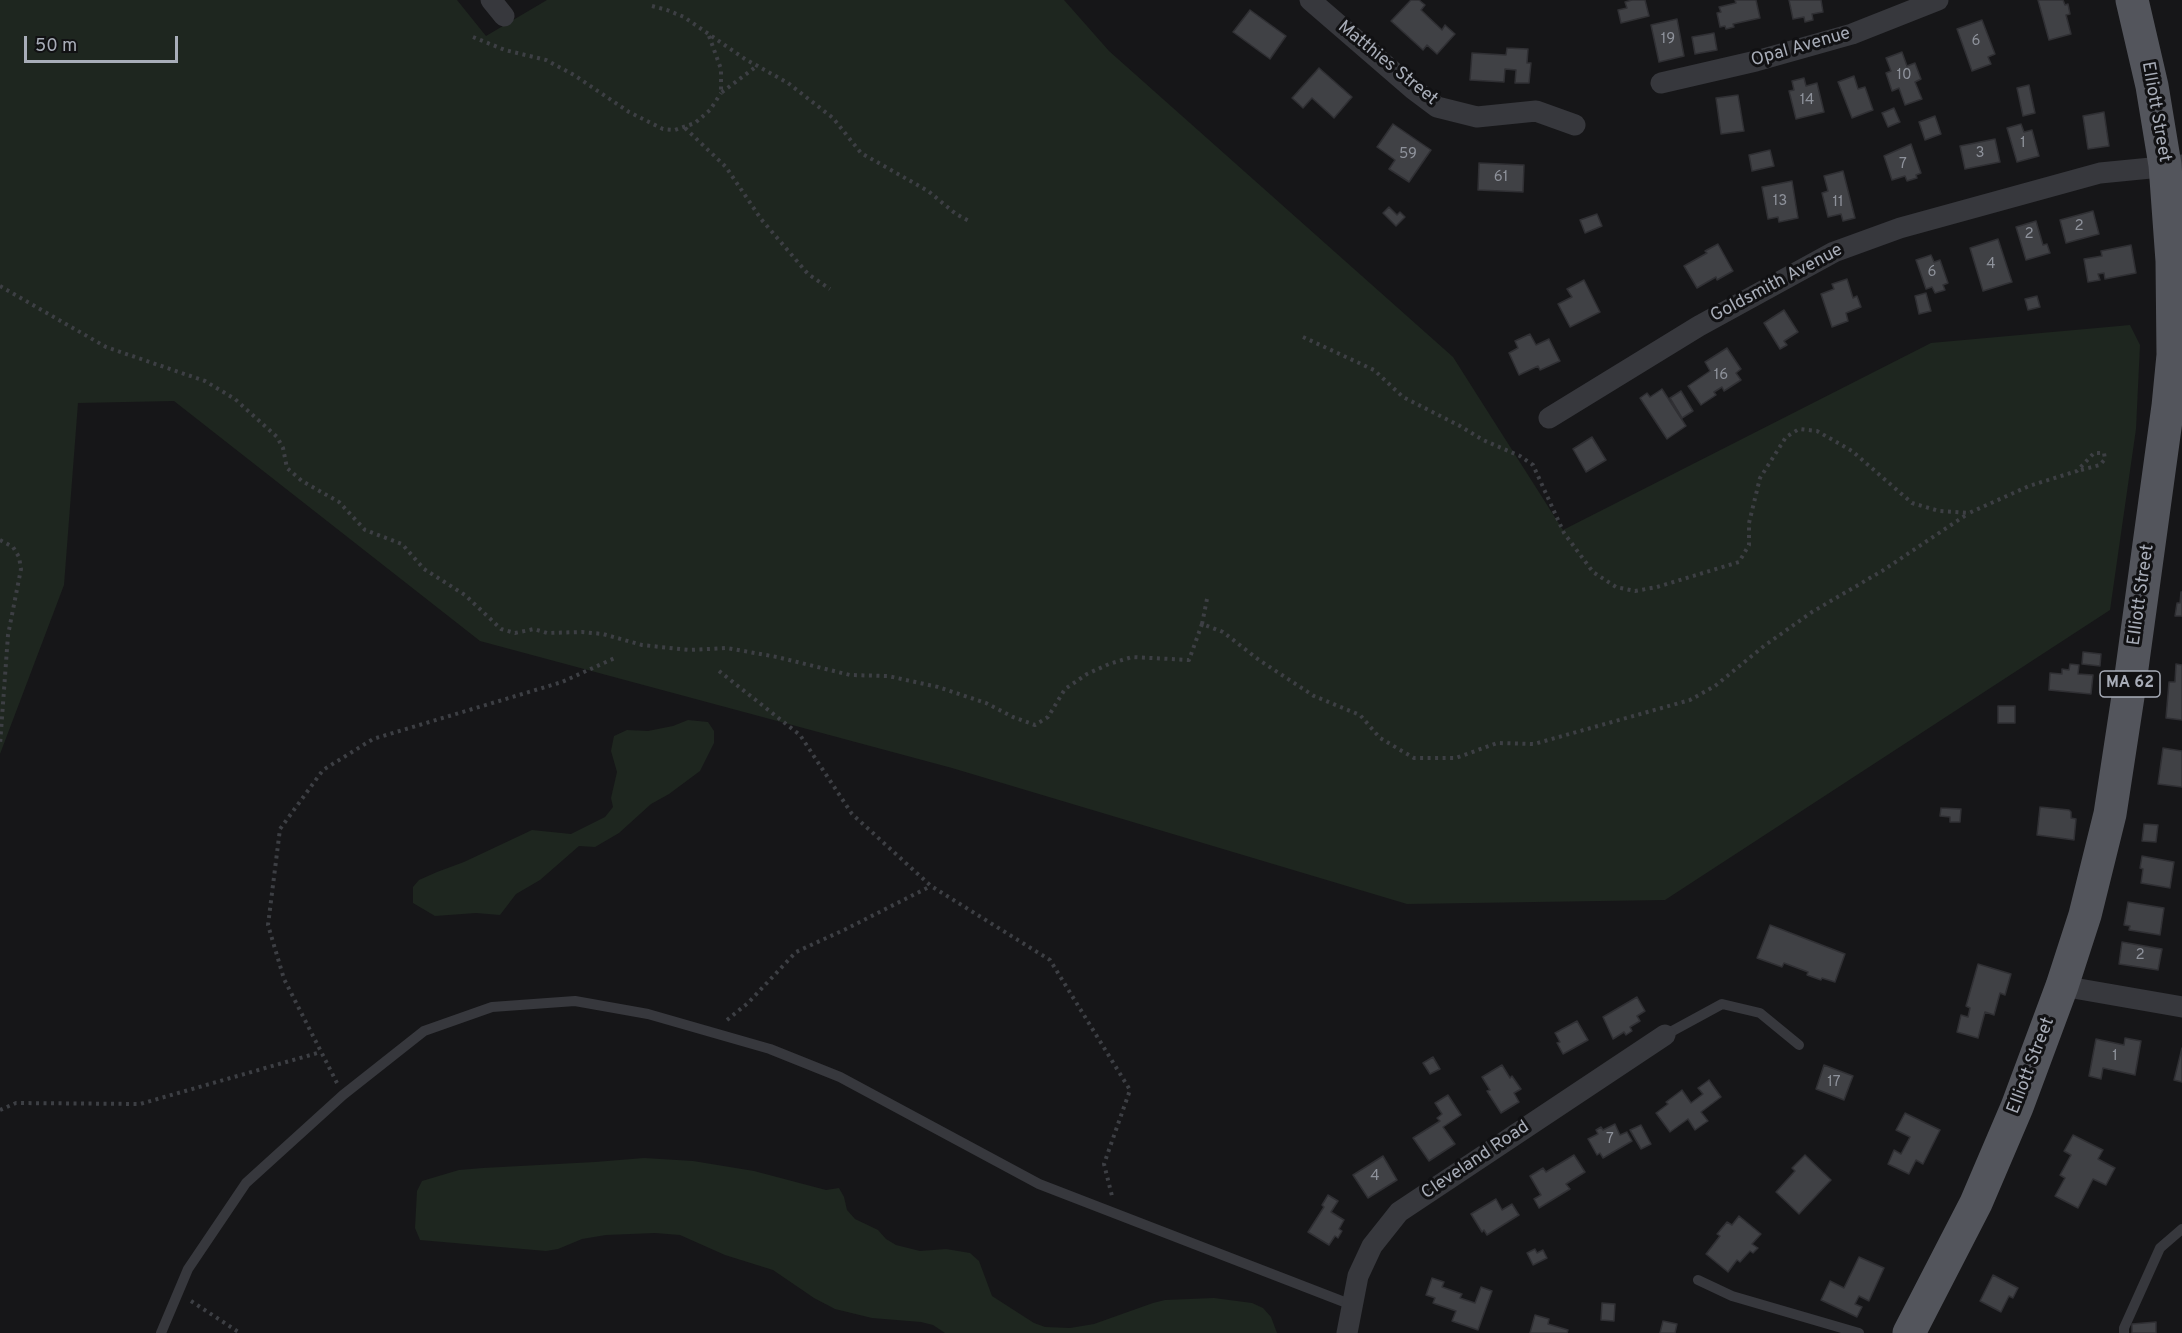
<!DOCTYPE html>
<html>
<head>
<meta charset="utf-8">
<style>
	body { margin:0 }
	#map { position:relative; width:2182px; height:1333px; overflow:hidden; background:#161618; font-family:Overpass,sans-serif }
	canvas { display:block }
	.scale { position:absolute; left:24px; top:36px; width:154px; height:27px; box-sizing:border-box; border:3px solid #a8adb8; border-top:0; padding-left:8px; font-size:18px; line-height:21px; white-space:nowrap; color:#a8adb8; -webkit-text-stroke:4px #111113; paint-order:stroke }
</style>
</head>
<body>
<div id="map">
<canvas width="2182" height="1333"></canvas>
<div class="scale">50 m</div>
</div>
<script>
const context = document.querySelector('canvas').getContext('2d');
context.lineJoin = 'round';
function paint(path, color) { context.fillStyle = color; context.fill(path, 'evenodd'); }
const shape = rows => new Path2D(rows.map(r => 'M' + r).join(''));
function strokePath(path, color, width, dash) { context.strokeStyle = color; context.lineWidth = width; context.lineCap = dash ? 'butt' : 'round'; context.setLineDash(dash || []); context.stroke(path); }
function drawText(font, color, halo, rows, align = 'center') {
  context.font = font + ' Overpass,sans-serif'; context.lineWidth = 6; context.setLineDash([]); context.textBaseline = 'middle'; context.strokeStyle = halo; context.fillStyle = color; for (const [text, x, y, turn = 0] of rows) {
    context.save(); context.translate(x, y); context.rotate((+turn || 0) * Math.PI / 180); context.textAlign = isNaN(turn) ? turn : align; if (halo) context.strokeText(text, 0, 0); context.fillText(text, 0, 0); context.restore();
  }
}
const green = shape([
	[0,0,457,0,486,36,547,0,1064,0,1109,51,1453,357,1563,530,1931,343,2130,325,2140,345,2136,429,2110,610,1665,900,1407,904,952,768,480,641,174,401,78,403,64,585,0,754],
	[688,720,708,722,714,731,714,743,700,771,669,794,651,804,619,833,595,847,579,846,540,880,516,894,500,915,476,913,435,916,413,903,413,887,419,880,437,872,464,862,532,830,571,834,605,817,613,807,611,798,617,772,611,751,614,736,627,730,648,731,673,726],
	[644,1158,693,1161,754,1171,826,1190,839,1188,844,1197,847,1210,855,1219,878,1230,886,1239,896,1245,920,1251,946,1249,970,1253,979,1261,992,1296,1034,1323,1045,1327,1070,1328,1094,1324,1153,1303,1165,1300,1214,1298,1252,1303,1263,1308,1271,1317,1277,1333,945,1333,933,1325,921,1322,872,1318,835,1309,814,1298,773,1270,725,1255,680,1235,655,1233,606,1235,582,1239,558,1249,546,1251,420,1240,415,1228,417,1191,422,1181,459,1170,483,1168,595,1162]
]);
const building = shape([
	[1411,0,1419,0,1425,5,1421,10,1442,30,1445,25,1455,34,1437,54,1427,45,1423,50,1391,21,1411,0],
	[1632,0,1645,0,1649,16,1621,23,1618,10,1627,8,1625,2,1632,0],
	[1735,0,1756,0,1760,18,1733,24,1734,27,1726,29,1725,26,1720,27,1717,13,1721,12,1719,7,1736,3,1735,0],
	[1789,0,1821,0,1823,12,1812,14,1813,20,1805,22,1804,17,1793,19,1789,0],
	[2038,0,2063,0,2065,5,2068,4,2070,14,2066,15,2071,34,2049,40,2038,0],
	[1250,10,1286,36,1270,59,1233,32,1250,10],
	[1677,19,1684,56,1659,62,1651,25,1677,19],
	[1982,20,1995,54,1988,57,1991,64,1972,71,1957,29,1982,20],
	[1714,33,1717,50,1695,54,1692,37,1714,33],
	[1507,48,1528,49,1527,63,1531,63,1529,83,1515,83,1516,70,1505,69,1504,82,1470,80,1472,53,1506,55,1507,48],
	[1902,52,1907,66,1915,63,1921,79,1915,82,1922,99,1905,105,1899,88,1892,91,1886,73,1891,71,1886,58,1902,52],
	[1319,68,1352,97,1334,118,1312,98,1303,108,1292,98,1319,68],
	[1854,76,1858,89,1865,87,1873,110,1852,118,1838,82,1854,76],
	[1804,78,1806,86,1817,83,1824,112,1796,119,1789,91,1794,90,1792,81,1804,78],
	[2029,85,2035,113,2023,116,2017,88,2029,85],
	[1738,95,1744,131,1721,134,1716,98,1738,95],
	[1894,108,1900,122,1888,127,1882,113,1894,108],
	[2104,112,2109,146,2088,149,2083,116,2104,112],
	[1935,116,1941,134,1925,140,1919,122,1935,116],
	[1393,124,1431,150,1409,182,1389,169,1395,160,1377,147,1393,124],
	[2021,124,2024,132,2032,130,2039,156,2017,162,2007,128,2021,124],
	[1995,139,2000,162,1965,169,1960,146,1995,139],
	[1911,144,1921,173,1916,175,1917,178,1907,181,1905,176,1892,180,1884,156,1911,144],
	[1770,150,1774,166,1752,171,1749,155,1770,150],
	[1479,163,1524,165,1523,192,1478,190,1479,163],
	[1843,171,1855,218,1843,221,1841,214,1828,217,1822,193,1828,191,1824,176,1843,171],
	[1792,181,1798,218,1779,222,1778,217,1768,219,1762,187,1792,181],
	[1389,207,1397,215,1400,212,1405,217,1396,226,1383,213,1389,207],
	[2093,211,2099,234,2066,243,2060,220,2093,211],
	[1597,214,1602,226,1585,233,1580,220,1597,214],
	[2036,221,2043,245,2047,244,2050,253,2026,260,2016,227,2036,221],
	[1998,239,2012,282,1983,291,1970,248,1998,239],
	[1718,244,1733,271,1717,280,1716,277,1697,288,1684,266,1707,253,1705,251,1718,244],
	[2131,245,2136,273,2105,279,2104,273,2098,274,2100,280,2088,282,2084,259,2102,256,2101,251,2131,245],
	[1931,255,1934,262,1940,260,1948,283,1943,285,1945,290,1935,293,1932,287,1926,289,1916,260,1931,255],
	[1847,279,1853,298,1857,296,1861,307,1846,313,1848,321,1832,327,1821,294,1834,289,1832,284,1847,279],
	[1584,280,1600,312,1570,327,1558,304,1572,297,1567,289,1584,280],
	[1926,293,1931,311,1919,314,1915,296,1926,293],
	[2037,296,2040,307,2028,310,2025,299,2037,296],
	[1784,310,1798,332,1784,341,1787,345,1780,349,1764,323,1784,310],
	[1530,334,1536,345,1549,339,1560,361,1540,370,1538,366,1519,375,1509,353,1518,348,1515,341,1530,334],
	[1727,348,1741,369,1736,373,1741,380,1724,391,1722,387,1714,392,1716,395,1701,405,1688,386,1710,371,1705,362,1727,348],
	[1662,389,1686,426,1667,439,1640,398,1647,393,1650,397,1662,389],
	[1681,391,1693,411,1682,418,1670,398,1681,391],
	[1592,437,1606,460,1586,472,1573,449,1592,437],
	[2181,592,2182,592,2182,616,2175,616,2177,603,2180,603,2181,592],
	[2083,652,2101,654,2100,666,2082,664,2083,652],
	[2070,664,2079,665,2078,674,2093,675,2091,694,2049,690,2050,673,2062,674,2062,669,2069,670,2070,664],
	[2176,664,2182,665,2182,720,2166,718,2169,682,2175,682,2176,664],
	[1998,706,2015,706,2015,723,1998,723,1998,706],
	[2163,748,2182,751,2182,787,2158,784,2163,748],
	[2040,807,2069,810,2071,812,2071,818,2076,819,2074,840,2037,835,2040,807],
	[1941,808,1961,809,1960,822,1950,822,1950,817,1940,816,1941,808],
	[2144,824,2158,825,2156,842,2142,841,2144,824],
	[2142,856,2174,862,2170,888,2141,883,2143,869,2140,868,2142,856],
	[2128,902,2164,908,2160,935,2129,930,2130,926,2124,925,2128,902],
	[1770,925,1845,954,1835,982,1822,978,1821,980,1807,975,1808,972,1784,963,1782,967,1757,958,1770,925],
	[2122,942,2162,949,2158,970,2119,964,2122,942],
	[1978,964,2011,974,2005,995,2000,993,1994,1015,1985,1012,1978,1038,1957,1032,1961,1015,1968,1017,1970,1008,1966,1006,1978,964],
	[1637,997,1645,1011,1637,1016,1640,1021,1630,1027,1632,1031,1626,1035,1624,1032,1613,1039,1603,1017,1637,997],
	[1577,1021,1588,1040,1563,1054,1557,1043,1560,1042,1555,1033,1577,1021],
	[2125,1038,2141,1041,2135,1075,2103,1068,2101,1079,2089,1076,2096,1039,2124,1045,2125,1038],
	[2182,1048,2182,1082,2174,1080,2182,1048],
	[1433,1057,1440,1069,1430,1074,1423,1063,1433,1057],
	[1502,1065,1510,1078,1512,1076,1521,1089,1514,1093,1519,1102,1501,1113,1487,1091,1490,1090,1482,1077,1502,1065],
	[1824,1065,1853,1076,1844,1100,1816,1089,1824,1065],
	[1709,1080,1721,1097,1701,1112,1708,1121,1695,1130,1688,1119,1670,1132,1656,1113,1668,1104,1666,1102,1682,1090,1691,1103,1703,1094,1698,1088,1709,1080],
	[1448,1095,1461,1115,1443,1127,1455,1144,1429,1161,1413,1138,1440,1121,1437,1118,1442,1114,1435,1103,1448,1095],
	[1905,1113,1940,1130,1923,1164,1916,1160,1909,1174,1888,1164,1894,1150,1901,1154,1910,1137,1896,1130,1905,1113],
	[1615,1124,1620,1135,1627,1132,1632,1141,1603,1158,1600,1153,1597,1155,1588,1139,1598,1134,1596,1130,1601,1127,1603,1130,1615,1124],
	[1641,1125,1651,1144,1641,1149,1630,1130,1641,1125],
	[2073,1135,2103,1150,2098,1159,2115,1168,2106,1185,2093,1179,2078,1208,2055,1196,2065,1178,2060,1175,2071,1155,2064,1151,2073,1135],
	[1574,1155,1585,1172,1566,1184,1570,1189,1539,1208,1534,1199,1541,1195,1530,1176,1543,1168,1546,1172,1574,1155],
	[1805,1155,1831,1180,1799,1214,1776,1192,1795,1171,1792,1168,1805,1155],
	[1383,1156,1397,1180,1368,1198,1353,1175,1383,1156],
	[1328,1195,1338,1201,1331,1212,1344,1220,1339,1229,1342,1231,1338,1238,1335,1236,1329,1245,1308,1232,1324,1207,1322,1205,1328,1195],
	[1496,1199,1502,1210,1512,1204,1519,1215,1487,1235,1484,1230,1482,1232,1471,1214,1496,1199],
	[1739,1216,1761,1234,1752,1244,1758,1248,1753,1253,1750,1251,1740,1262,1737,1260,1728,1272,1706,1254,1720,1236,1717,1234,1727,1222,1732,1225,1739,1216],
	[1535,1249,1537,1253,1543,1250,1547,1258,1533,1265,1527,1253,1535,1249],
	[1859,1257,1884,1268,1869,1301,1859,1296,1855,1304,1862,1307,1857,1317,1821,1300,1830,1281,1844,1288,1859,1257],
	[1993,1275,2018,1288,2013,1298,2009,1296,2001,1312,1980,1301,1993,1275],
	[1432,1278,1444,1282,1442,1287,1462,1294,1460,1298,1475,1303,1481,1287,1492,1291,1478,1330,1452,1321,1456,1311,1433,1303,1435,1298,1426,1295,1432,1278],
	[1602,1303,1615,1304,1614,1321,1601,1320,1602,1303],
	[1535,1315,1549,1319,1548,1324,1568,1330,1567,1333,1530,1333,1535,1315],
	[1663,1321,1677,1324,1675,1333,1660,1333,1663,1321],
	[2156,1322,2156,1333,2132,1333,2132,1324,2156,1322]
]);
const path = shape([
	[652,6,667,10,684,17,745,59,788,83,833,118,861,153,928,191,956,214,969,221],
	[709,36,721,69,721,93,757,66],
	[473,37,505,50,546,60,574,75,629,112,663,129,675,130,695,123,710,110,721,93],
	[685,128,726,167,761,219,808,274,830,289],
	[0,286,106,347,205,381,235,399,277,437,283,448,287,468,302,481,339,502,365,530,402,544,424,569,465,595,501,629,515,633,534,629,547,633,582,632,603,634,642,645,689,650,727,648,777,657,850,675,888,676,938,687,986,703,1013,717,1035,725,1048,717,1065,689,1087,674,1109,664,1132,657,1189,660,1202,624,1223,632,1259,660,1314,696,1360,715,1380,738,1414,758,1456,758,1497,743,1534,744,1690,700,1715,686,1764,646,1812,612,1882,571,1969,513],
	[1303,337,1374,370,1403,397,1460,426,1483,440,1520,456,1533,465,1564,533,1593,572,1616,587,1635,591,1657,587,1739,562,1749,545,1749,523,1760,478,1786,437,1799,429,1817,431,1852,451,1912,503,1939,511,1969,513,2029,486,2077,471,2094,453,2104,453,2105,459,2100,465,2077,471],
	[0,540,13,547,19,557,21,569,8,635,0,745],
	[1202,624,1207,599],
	[719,671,800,735,852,814,931,886,1050,960,1130,1090,1104,1164,1112,1196],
	[727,1020,748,1003,796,952,846,929,931,886],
	[337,1083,284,979,268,925,280,829,323,770,373,739,562,682,617,657],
	[0,1110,16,1103,140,1104,321,1052],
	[191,1301,240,1333]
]);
const service = shape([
	[1665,1035,1722,1004,1760,1013,1799,1045],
	[1698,1280,1732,1296,1859,1333],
	[161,1333,188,1269,246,1183,343,1095,424,1031,492,1007,575,1001,648,1014,770,1049,840,1077,1039,1184,1352,1305],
	[2124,1333,2124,1328,2160,1248,2182,1229]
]);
const minor = shape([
	[491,0,504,16],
	[1310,0,1413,89,1437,107,1477,117,1536,111,1575,125],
	[1661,83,1756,61,1852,34,1938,0],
	[1549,418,1699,326,1834,252,1900,228,2100,173,2182,165],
	[2062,986,2182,1007],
	[1347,1333,1358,1276,1372,1246,1399,1212,1665,1035]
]);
const primary = shape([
	[1909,1333,1976,1203,2017,1107,2062,986,2085,915,2110,814,2129,690,2168,406,2173,355,2172,261,2165,165,2152,86,2132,0]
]);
const numberNames = [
	["19",1668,40],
	["6",1976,42],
	["10",1904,76],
	["14",1807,101],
	["1",2023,144],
	["3",1980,154],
	["59",1408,155],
	["7",1903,165],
	["61",1501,178],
	["13",1780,202],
	["11",1838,203],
	["2",2079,227],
	["2",2029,235],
	["4",1991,265],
	["6",1932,273],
	["16",1721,376],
	["2",2140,956],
	["1",2115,1057],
	["17",1834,1083],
	["7",1610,1140],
	["4",1375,1177]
];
const shields = [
	[2130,684,60]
];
const shieldNames = [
	["MA 62",2130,684]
];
const streetNames = [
	["Opal Avenue",1801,48,-16],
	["Matthies Street",1387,64,39],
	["Elliott Street",2155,112,80],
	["Goldsmith Avenue",1777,284,-28],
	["Elliott Street",2142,595,-82],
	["Elliott Street",2032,1066,-69],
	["Cleveland Road",1476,1161,-34]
];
paint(green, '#1e261f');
paint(building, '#404145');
strokePath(building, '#303034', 1.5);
strokePath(path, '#3d3f44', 4, [3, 4.5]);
strokePath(service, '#37383d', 10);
strokePath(minor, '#37383d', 21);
strokePath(primary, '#53555c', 33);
drawText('15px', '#8e929b', null, numberNames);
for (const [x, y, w] of shields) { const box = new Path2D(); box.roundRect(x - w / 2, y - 13, w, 26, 4.5); context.fillStyle = '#111113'; context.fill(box); strokePath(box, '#a8adb8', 1.5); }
drawText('bold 16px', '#a8adb8', null, shieldNames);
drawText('18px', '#a8adb8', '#111113', streetNames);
</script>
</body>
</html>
